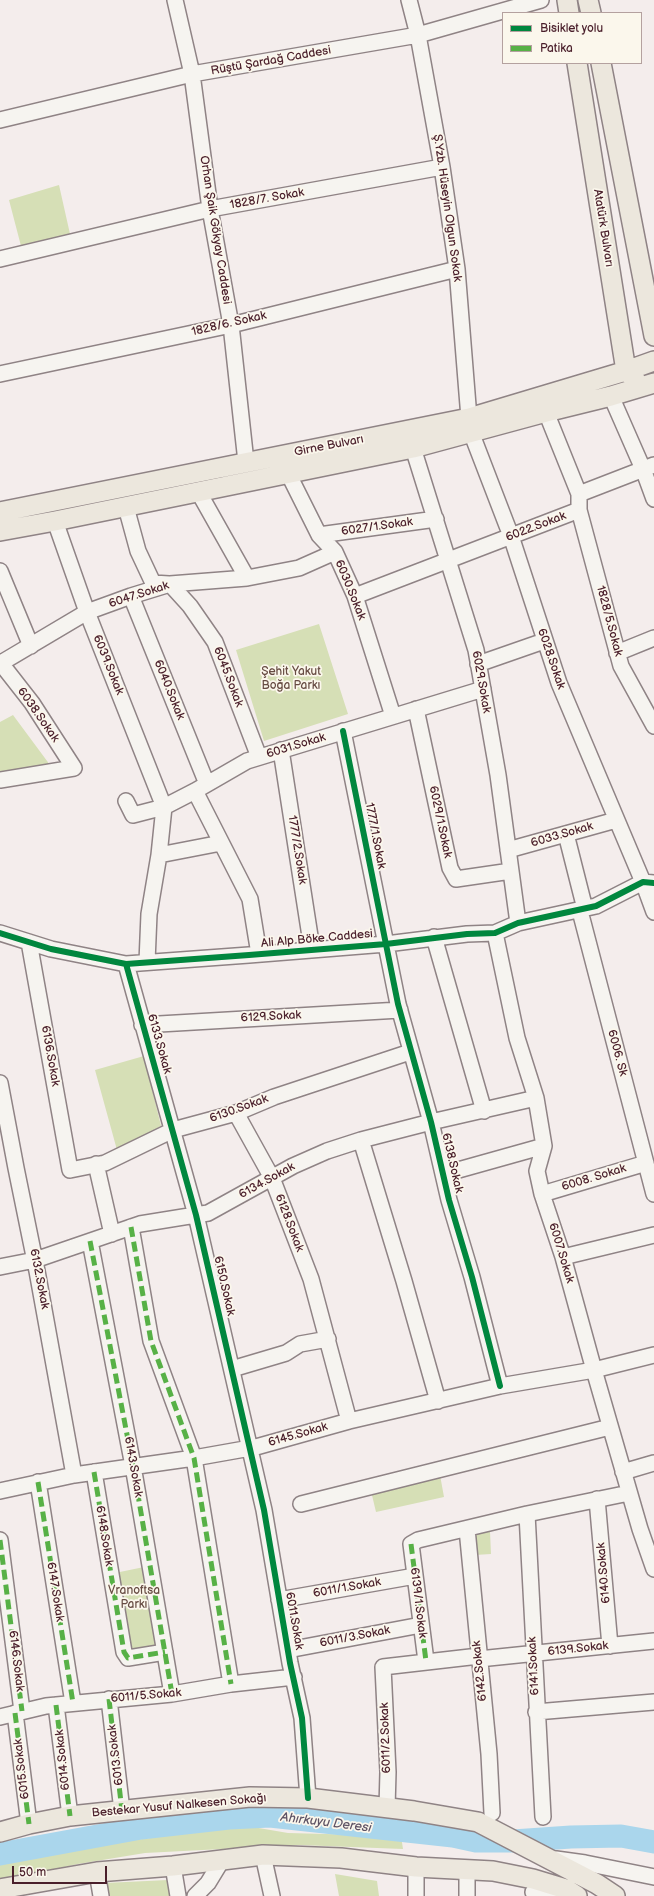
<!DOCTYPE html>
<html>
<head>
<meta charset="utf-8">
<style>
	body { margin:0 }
	#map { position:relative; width:654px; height:1896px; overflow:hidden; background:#f4edec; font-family:"Balsamiq Sans",sans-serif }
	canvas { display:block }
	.legend { position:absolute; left:502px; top:12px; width:140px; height:52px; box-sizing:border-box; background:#fbf7ec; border:1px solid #b4a19f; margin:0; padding:5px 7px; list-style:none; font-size:12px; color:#4a1f2b }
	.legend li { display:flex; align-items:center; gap:8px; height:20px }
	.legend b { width:20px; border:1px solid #b4a19f }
	.scale { position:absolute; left:12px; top:1866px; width:95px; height:18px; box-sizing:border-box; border:2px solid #4a1f2b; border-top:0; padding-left:5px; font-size:12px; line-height:14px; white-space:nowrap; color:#4a1f2b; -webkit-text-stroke:3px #fbf7ec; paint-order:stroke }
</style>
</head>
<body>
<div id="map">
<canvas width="654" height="1896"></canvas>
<ul class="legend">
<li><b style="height:5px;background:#00873e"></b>Bisiklet yolu</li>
<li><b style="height:5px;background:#57b146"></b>Patika</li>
</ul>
<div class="scale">50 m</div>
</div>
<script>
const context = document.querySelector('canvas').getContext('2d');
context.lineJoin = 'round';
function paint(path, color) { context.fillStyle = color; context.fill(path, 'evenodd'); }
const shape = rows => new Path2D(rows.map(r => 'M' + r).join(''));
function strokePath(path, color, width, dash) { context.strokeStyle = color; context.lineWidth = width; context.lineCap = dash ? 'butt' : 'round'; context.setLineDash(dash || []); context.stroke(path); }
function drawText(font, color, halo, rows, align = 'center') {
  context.font = font + ' "Balsamiq Sans",sans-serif'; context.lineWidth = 3.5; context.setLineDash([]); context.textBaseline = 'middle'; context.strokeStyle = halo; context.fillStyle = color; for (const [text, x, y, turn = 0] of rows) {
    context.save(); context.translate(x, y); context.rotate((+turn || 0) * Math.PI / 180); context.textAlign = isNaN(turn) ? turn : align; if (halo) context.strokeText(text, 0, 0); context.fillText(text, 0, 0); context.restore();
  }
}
const green = shape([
	[59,185,70,234,21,246,9,200],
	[319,624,348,714,264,741,236,650],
	[13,715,53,769,0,776,0,722],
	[144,1056,161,1126,117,1150,95,1070],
	[440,1475,444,1497,376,1512,371,1491],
	[490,1531,491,1554,475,1555,474,1534],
	[144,1567,158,1649,129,1655,115,1573],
	[247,1826,288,1833,401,1836,403,1849,299,1845,145,1853,78,1864,0,1881,0,1862,45,1851],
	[335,1874,377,1881,379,1896,339,1896],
	[168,1880,170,1896,106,1896,105,1883]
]);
const river = shape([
	[0,1854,141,1828,229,1818,270,1816,453,1836,476,1841,513,1841,571,1837,621,1836,654,1842]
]);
const minor = shape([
	[175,0,192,74,210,209,231,325,246,462],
	[409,0,418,35,442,167,457,269,469,418],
	[0,120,192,74,418,35,541,0],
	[0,259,210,209,442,167],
	[0,374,231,325,457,269],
	[611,396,643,469,654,499],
	[546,412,579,494],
	[471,432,511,536,559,683,643,882,654,912],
	[413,448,476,650,498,775,518,923],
	[288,473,319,535,335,552,355,596,393,716],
	[198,491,247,578],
	[126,507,138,551,153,583,169,584],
	[579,510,621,666,654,726],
	[55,521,87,612,164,807,159,855,149,914,147,962],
	[319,535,436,519],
	[0,571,31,646],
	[170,584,190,606,215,642,259,757],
	[131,596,207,784],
	[355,596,579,510,579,494,654,465],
	[617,653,654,638],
	[0,662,32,703,74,768,0,780],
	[1,663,87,612,131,596,170,584,247,578,299,568,335,552],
	[478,664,544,641],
	[416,709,450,868,456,879,511,871],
	[343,731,398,1004,431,1122,449,1200,472,1277,500,1386],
	[281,750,312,949],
	[195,791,250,899,259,954],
	[126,801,133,815,164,807,195,791,247,761,483,689],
	[566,834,585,909],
	[508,850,616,820],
	[159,855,221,843],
	[580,911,654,1194],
	[0,933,51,949,126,964,249,955,386,944,467,934,495,933,518,923,596,906,643,882,654,883],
	[495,933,517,1038,536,1098,544,1146,537,1171,542,1194,563,1257,594,1370,640,1529,654,1569],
	[434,937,484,1111],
	[29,942,70,1170,105,1163,173,1130,236,1113,274,1097,410,1052],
	[126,964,196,1215,264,1510,290,1663,302,1718,308,1798],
	[142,1025,400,1010],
	[0,1083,16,1168,37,1271,74,1475],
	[236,1113,272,1178,311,1279,349,1421],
	[361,1140,404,1281,438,1401],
	[96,1164,112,1234],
	[444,1174,544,1146],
	[542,1194,646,1163],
	[131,1227,151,1341,194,1458,231,1684],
	[90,1241,133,1466,172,1694],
	[563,1257,654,1235],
	[0,1267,35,1260,140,1224,208,1213,293,1166,327,1151,361,1140,431,1122,536,1098],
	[232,1369,286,1353,300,1344,328,1339],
	[94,1472,124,1652,128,1658,165,1652],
	[623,1472,654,1463],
	[38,1482,73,1703],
	[0,1491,74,1475,194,1458,256,1447,349,1421,500,1386,594,1370,654,1355],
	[597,1499,610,1646],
	[301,1504,610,1427],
	[527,1514,543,1817],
	[467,1529,489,1754,492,1813],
	[0,1540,22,1711],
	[279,1600,415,1576],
	[288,1650,421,1625],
	[479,1659,654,1641],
	[426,1661,411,1544,418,1540,527,1514,629,1493],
	[109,1699,122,1811],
	[56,1705,70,1816],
	[536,1712,654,1702],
	[15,1713,29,1824],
	[0,1717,46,1706,172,1694,231,1684,294,1677],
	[387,1808,388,1772,383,1667,479,1656],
	[263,1855,272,1896],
	[556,1859,585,1863,654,1877],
	[173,1866,178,1896],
	[97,1872,101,1896],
	[533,1892,554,1891,561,1895],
	[195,1896,208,1883,222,1860],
	[416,1896,416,1867],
	[467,1896,467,1869]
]);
const major = shape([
	[567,0,569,13],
	[588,0,591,13],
	[577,63,626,371,635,379],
	[601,63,654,336],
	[0,512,469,418,626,371,654,361],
	[0,531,55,521,413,448,546,412,611,396,654,383],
	[0,1832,29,1824,70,1816,250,1797,308,1798,414,1811,478,1822,597,1884,615,1896],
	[0,1889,97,1872,173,1866,263,1855,341,1858,416,1867,493,1871,533,1879,566,1889,577,1896]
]);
const quiet = shape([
	[131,1227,151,1341,194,1458,231,1684],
	[90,1241,133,1466,172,1694],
	[94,1472,124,1652,128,1658,165,1652],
	[38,1482,73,1703],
	[0,1540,22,1711],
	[411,1544,426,1661],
	[109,1699,122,1811],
	[56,1705,70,1816],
	[15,1713,29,1824]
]);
const cycleway = shape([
	[343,731,398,1004,431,1122,449,1200,472,1277,500,1386],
	[0,933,51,949,126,964,249,955,386,944,467,934,495,933,518,923,596,906,643,882,654,883],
	[126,964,196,1215,264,1510,290,1663,302,1718,308,1798]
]);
const streetNames = [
	["Rüştü Şardağ Caddesi",271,61,-10],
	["1828/7. Sokak",267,199,-10],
	["Ş.Yzb. Hüseyin Olgun Sokak",447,208,82],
	["Atatürk Bulvarı",603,228,81],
	["Orhan Şaik Gökyay Caddesi",215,230,81],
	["1828/6. Sokak",229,324,-13],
	["Girne Bulvarı",329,446,-11],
	["6027/1.Sokak",377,527,-8],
	["6022.Sokak",536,527,-21],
	["6030.Sokak",350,590,68],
	["6047.Sokak",139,595,-18],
	["1828/5.Sokak",609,621,75],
	["6028.Sokak",551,659,71],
	["6039.Sokak",108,665,68],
	["6045.Sokak",228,677,69],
	["6029.Sokak",481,682,80],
	["6040.Sokak",169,690,68],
	["6038.Sokak",38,715,55],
	["6031.Sokak",296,746,-17],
	["6029/1.Sokak",440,822,78],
	["6033.Sokak",562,835,-16],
	["1777/1.Sokak",375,836,79],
	["1777/2.Sokak",297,850,81],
	["Ali Alp Böke Caddesi",317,939,-5],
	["6129.Sokak",271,1017,-3],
	["6133.Sokak",159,1044,74],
	["6006. Sk",617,1053,75],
	["6136.Sokak",50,1056,80],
	["6130.Sokak",239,1109,-20],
	["6138.Sokak",452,1163,77],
	["6008. Sokak",594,1178,-17],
	["6134.Sokak",267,1181,-29],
	["6128.Sokak",289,1223,69],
	["6007.Sokak",561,1253,73],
	["6132.Sokak",39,1279,79],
	["6150.Sokak",224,1286,77],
	["6145.Sokak",298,1435,-16],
	["6143.Sokak",133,1467,80],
	["6148.Sokak",104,1536,81],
	["6140.Sokak",604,1573,-95],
	["6011/1.Sokak",347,1588,-10],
	["6147.Sokak",55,1592,81],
	["6139/1.Sokak",418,1603,83],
	["6011.Sokak",294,1621,80],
	["6011/3.Sokak",355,1637,-11],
	["6139.Sokak",578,1649,-6],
	["6146.Sokak",16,1661,83],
	["6141.Sokak",534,1666,-93],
	["6142.Sokak",480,1671,-96],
	["6011/5.Sokak",146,1696,-5],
	["6011/2.Sokak",386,1738,-92],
	["6013.Sokak",116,1755,-97],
	["6014.Sokak",63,1760,-96],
	["6015.Sokak",22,1769,-97],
	["Bestekar Yusuf Nalkesen Sokağı",179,1806,-5]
];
const parkNames = [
	["Şehit Yakut",291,672],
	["Boğa Parkı",291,686],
	["Vranoftsa",134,1591],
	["Parkı",134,1605]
];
const waterNames = [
	["Ahırkuyu Deresi",326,1823,7]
];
paint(green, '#d6dfb6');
strokePath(river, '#aad6ec', 23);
strokePath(minor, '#8f8385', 18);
strokePath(major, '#8f8385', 22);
strokePath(minor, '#f6f4f0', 15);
strokePath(major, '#ece7dd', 19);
strokePath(quiet, '#57b146', 5, [10, 5]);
strokePath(cycleway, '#00873e', 6);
drawText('12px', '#4a1f2b', '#fbf7ec', streetNames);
drawText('12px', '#674c43', '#fbf7ec', parkNames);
drawText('italic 13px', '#5e5365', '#fbf7ec', waterNames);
</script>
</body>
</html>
